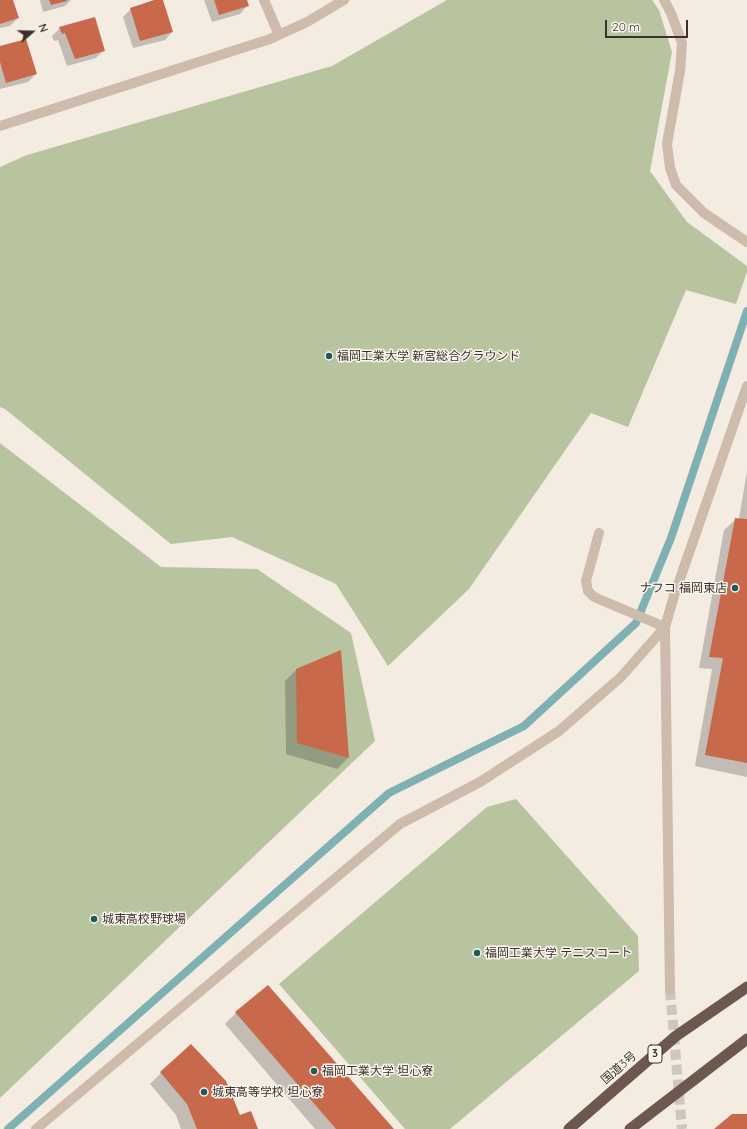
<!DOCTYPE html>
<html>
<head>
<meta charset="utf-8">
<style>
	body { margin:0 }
	#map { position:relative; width:747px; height:1129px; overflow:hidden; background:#f4ebe1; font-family:Quicksand,sans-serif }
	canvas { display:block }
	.north { position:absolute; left:12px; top:12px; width:40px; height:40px; -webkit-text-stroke:3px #fbf5ee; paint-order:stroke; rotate:70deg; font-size:11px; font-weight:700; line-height:16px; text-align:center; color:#3b302b }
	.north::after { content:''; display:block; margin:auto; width:14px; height:18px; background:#3b302b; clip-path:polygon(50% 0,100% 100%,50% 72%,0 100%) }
	.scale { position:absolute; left:605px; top:20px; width:83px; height:18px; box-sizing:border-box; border:2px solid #3b302b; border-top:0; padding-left:5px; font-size:12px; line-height:14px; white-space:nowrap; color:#3b302b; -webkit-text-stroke:3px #fbf5ee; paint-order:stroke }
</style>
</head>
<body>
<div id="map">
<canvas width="747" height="1129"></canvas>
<div class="north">N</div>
<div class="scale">20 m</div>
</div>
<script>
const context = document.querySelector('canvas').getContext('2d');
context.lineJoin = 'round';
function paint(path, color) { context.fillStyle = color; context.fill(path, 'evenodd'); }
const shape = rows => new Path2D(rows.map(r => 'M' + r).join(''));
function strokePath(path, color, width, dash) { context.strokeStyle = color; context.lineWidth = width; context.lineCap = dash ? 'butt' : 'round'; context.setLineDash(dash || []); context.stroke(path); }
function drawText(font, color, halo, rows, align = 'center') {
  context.font = font + ' Quicksand,"Noto Sans JP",sans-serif'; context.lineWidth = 3; context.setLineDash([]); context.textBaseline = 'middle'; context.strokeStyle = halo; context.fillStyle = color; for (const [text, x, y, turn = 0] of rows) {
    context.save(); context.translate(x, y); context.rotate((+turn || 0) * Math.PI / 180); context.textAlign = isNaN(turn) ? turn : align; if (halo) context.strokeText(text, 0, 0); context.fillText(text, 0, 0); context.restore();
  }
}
const green = shape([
	[447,0,652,0,659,10,672,52,650,171,687,222,747,266,747,272,736,304,686,290,628,427,591,413,469,589,388,666,336,584,232,537,171,544,5,409,0,407,0,167,27,155,332,66],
	[0,443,161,567,257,569,351,633,375,741,0,1098],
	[516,799,638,936,639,971,450,1129,405,1129,279,984,487,807]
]);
const shadow = shape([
	[0,0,12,0,18,18,10,26,0,28],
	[40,0,71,0,65,6,43,12],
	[157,0,162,0,172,32,165,40,133,48,123,17,131,9],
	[204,0,246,0,247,6,240,14,212,22],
	[60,28,104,50,96,58,67,66,58,40,54,41,52,36],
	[0,47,36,74,28,82,0,89],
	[747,471,747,777,695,766,712,669,699,668,724,530,736,519,739,519],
	[340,651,348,758,337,769,286,754,285,681,296,670],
	[268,987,392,1129,315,1129,225,1024,236,1013],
	[161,1073,240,1116,257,1129,181,1129,176,1115,150,1084]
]);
const stream = shape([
	[8,1129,389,793,524,726,636,623,671,538,747,311]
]);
const building = shape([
	[0,0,13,0,19,18,0,24],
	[49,0,67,0,67,1,51,5],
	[154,0,163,0,173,32,140,41,130,8],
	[214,0,247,0,249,6,219,15],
	[95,17,105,51,75,59,65,33,62,34,59,27],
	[26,39,37,74,6,83,0,62,0,46],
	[735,518,747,519,747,763,705,755,723,658,709,657],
	[341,650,349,758,297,743,296,669],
	[268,985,394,1129,336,1129,235,1012],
	[191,1044,226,1081,240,1115,251,1111,258,1129,197,1129,187,1104,160,1072],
	[732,1114,747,1114,747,1129,714,1129]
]);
const minorTunnel = shape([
	[670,990,682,1129]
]);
const minor = shape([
	[264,0,279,35],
	[664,0,671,13,682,43,680,71,667,144,670,168,676,185,704,213,747,242],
	[0,126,270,39,307,22,344,0],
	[599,533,586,581,588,591,594,597,665,627],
	[670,990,665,627,674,596,747,386],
	[36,1129,400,824,480,782,559,731,621,677,665,627]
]);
const trunk = shape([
	[569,1129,676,1036,747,987],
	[630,1129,747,1039]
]);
const markers = [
	[329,356,4,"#1f5a5e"],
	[735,588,4,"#1f5a5e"],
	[94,919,4,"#1f5a5e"],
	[477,953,4,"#1f5a5e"],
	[314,1071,4,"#1f5a5e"],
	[204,1092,4,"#1f5a5e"]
];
const shields = [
	[655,1054,14]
];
const shieldNames = [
	["3",655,1054]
];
const poiNames = [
	["福岡工業大学 新宮総合グラウンド",337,356],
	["ナフコ 福岡東店",727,588,"right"],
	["城東高校野球場",102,919],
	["福岡工業大学 テニスコート",485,953],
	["福岡工業大学 坦心寮",322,1071],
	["城東高等学校 坦心寮",212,1092]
];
const streetNames = [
	["国道3号",619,1068,-41]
];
paint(green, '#b8c4a0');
paint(shadow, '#0003');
strokePath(stream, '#7fb0b2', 8);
paint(building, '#c8694b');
strokePath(minorTunnel, '#cfc6bd', 10, [10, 5]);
strokePath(minor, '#cdbbac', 10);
strokePath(trunk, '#6c584f', 11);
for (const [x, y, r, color] of markers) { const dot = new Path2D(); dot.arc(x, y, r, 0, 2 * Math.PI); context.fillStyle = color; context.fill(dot); strokePath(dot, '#fbf5ee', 1.5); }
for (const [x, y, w] of shields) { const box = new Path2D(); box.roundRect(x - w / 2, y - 9, w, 18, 3); context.fillStyle = '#fbf5ee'; context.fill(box); strokePath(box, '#3b302b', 1); }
drawText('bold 11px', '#3b302b', null, shieldNames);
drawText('12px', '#3b302b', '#fbf5ee', poiNames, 'left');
drawText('12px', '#3b302b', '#fbf5ee', streetNames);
</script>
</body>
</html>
